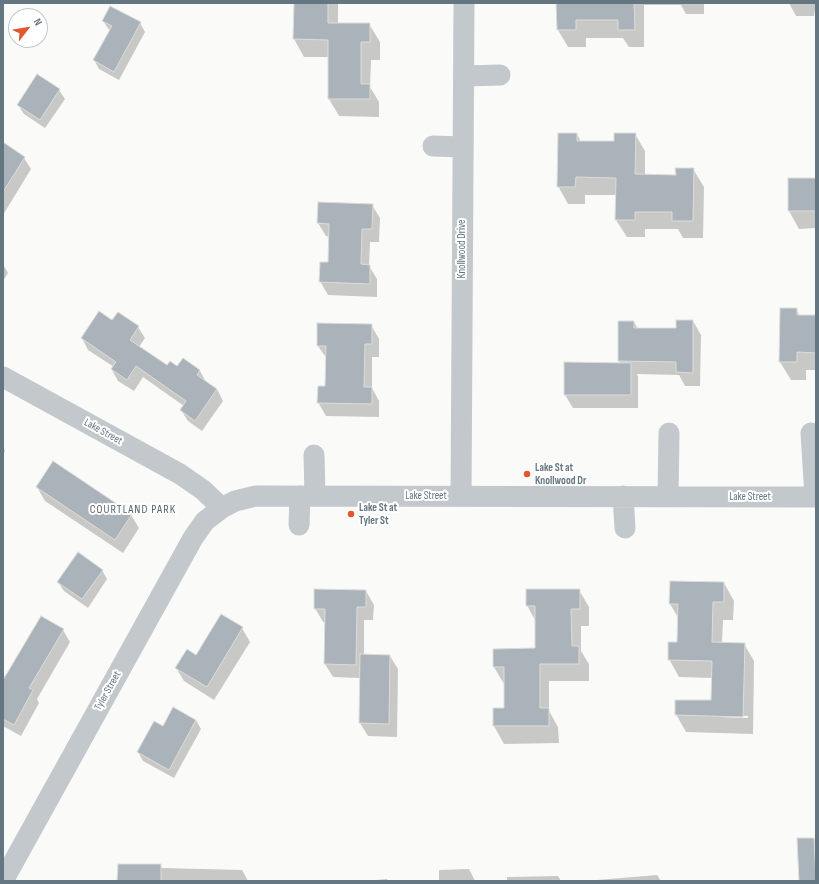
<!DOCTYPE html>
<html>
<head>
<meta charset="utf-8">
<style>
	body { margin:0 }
	#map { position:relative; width:819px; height:884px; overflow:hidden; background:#fafaf8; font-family:"Sofia Sans Condensed",sans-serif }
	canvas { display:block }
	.frame { position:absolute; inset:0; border:4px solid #657683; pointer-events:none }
	.north { position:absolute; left:8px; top:8px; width:40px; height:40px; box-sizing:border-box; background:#fff; border:1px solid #c1c8cd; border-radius:50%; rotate:59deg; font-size:11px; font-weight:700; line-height:16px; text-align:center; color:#657683 }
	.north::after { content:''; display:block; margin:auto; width:14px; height:18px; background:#e4572e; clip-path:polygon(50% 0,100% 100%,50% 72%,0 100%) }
</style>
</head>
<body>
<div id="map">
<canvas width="819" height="884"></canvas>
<div class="frame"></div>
<div class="north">N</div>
</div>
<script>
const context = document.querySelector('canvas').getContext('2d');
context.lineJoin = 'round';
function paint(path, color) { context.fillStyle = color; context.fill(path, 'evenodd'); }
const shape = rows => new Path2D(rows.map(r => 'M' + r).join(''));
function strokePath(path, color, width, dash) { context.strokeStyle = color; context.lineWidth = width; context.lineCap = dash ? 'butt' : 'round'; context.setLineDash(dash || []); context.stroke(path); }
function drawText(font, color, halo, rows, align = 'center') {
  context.font = font + ' "Sofia Sans Condensed",sans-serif'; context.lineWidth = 4; context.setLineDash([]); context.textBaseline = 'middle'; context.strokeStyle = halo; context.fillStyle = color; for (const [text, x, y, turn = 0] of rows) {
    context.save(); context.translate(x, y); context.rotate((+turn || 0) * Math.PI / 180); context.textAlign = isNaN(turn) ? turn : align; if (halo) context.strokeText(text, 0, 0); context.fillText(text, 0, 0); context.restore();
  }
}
const shadow = shape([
	[295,3,338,3,338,24,369,24,380,42,380,60,371,60,370,87,379,102,379,117,339,116,329,99,329,57,304,57,294,39],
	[557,3,704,3,704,14,686,14,681,5,644,5,644,47,629,47,623,38,586,38,586,47,568,47,558,30],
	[789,3,816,3,814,16,796,16],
	[103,21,140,23,145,32,119,80,99,69,94,60,110,31],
	[59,90,65,99,45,128,24,114,18,105],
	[577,134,581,142,615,142,635,134,645,151,645,175,677,176,693,169,704,187,703,238,683,238,678,229,645,229,645,237,627,237,616,220,617,195,585,195,585,204,568,204,558,186],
	[3,144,24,158,31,169,3,215],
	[816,179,816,228,799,229,789,211],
	[372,205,380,218,379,242,370,242,369,266,377,279,377,297,328,295,320,281,329,263,330,237,326,236,318,223],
	[3,264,8,273,3,281],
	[796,309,800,316,816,316,816,370,806,370,806,380,791,380,780,362],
	[112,321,138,327,145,338,139,347,167,367,178,368,183,360,200,371,206,382,217,389,223,401,202,431,188,421,181,410,184,406,143,377,134,391,118,381,112,370,114,367,88,350,82,338],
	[693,321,701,335,700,386,685,386,679,375,637,374,638,377,638,408,573,408,565,395,621,364,619,361,634,322,638,329,677,329],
	[371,325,379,339,379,357,372,357,372,388,379,401,379,417,326,416,318,402,326,387,327,359,318,346],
	[3,447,5,451,3,454],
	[54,463,131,515,139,528,123,553,45,501,37,487],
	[102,570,107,579,88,608,64,591,58,582],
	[724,583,734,601,733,620,723,620,722,643,744,644,754,661,753,734,686,732,676,714,712,701,713,678,679,677,669,659,678,643,679,619,670,604],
	[721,715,748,716,748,718,721,717],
	[579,590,589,607,589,626,581,626,581,651,589,664,589,681,549,681,549,711,558,727,559,743,504,744,494,726,505,709,504,684,494,667,536,649,536,622,527,605],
	[366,591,374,605,373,620,364,620,364,655,390,656,398,669,397,737,368,736,360,723,360,678,333,677,325,664,325,622,323,622,315,608],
	[242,628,250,642,214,700,184,681,176,668],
	[63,630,70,642,37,699,39,703,21,736,3,726,3,675,6,677],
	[196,720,201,729,174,778,143,761,138,752,163,727],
	[814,839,816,842,816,881,800,881],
	[160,865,162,868,242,870,248,881,118,881],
	[469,869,475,881,422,881,439,880,439,870],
	[657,875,661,881,597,881,597,880],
	[558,876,561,881,507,881,507,877],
	[387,879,388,881,364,881],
	[712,880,767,881,712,881]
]);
const building = shape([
	[294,3,328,3,328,23,370,23,370,42,361,42,361,84,370,84,370,99,328,99,328,40,293,39,294,3],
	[556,3,634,3,635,30,618,30,618,20,576,20,576,30,557,30,556,3],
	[110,6,141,22,114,72,93,60,112,26,102,21,110,6],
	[37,74,60,89,40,120,17,105,37,74],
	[558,133,577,133,577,141,614,141,614,133,636,133,635,174,676,175,675,168,694,168,693,221,672,221,672,212,635,212,635,220,615,220,616,178,576,177,575,187,557,187,558,133],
	[3,142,25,157,3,192,3,142],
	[788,178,816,178,816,211,788,211,788,178],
	[318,202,373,204,372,229,362,229,361,264,370,265,370,284,319,282,320,262,328,262,329,224,317,223,318,202],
	[780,308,797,308,797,315,816,315,816,353,797,352,797,362,779,362,780,308],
	[99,311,112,320,118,312,139,326,130,340,167,365,170,361,177,366,183,358,200,370,197,375,217,389,195,421,180,410,186,401,136,366,127,380,111,369,116,362,81,338,99,311],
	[676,320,693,320,693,373,676,372,676,362,618,361,618,321,634,321,634,328,676,328,676,320],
	[317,323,372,324,372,344,365,344,364,387,372,387,372,404,317,403,318,386,325,386,326,346,317,346,317,323],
	[564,362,631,363,631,395,564,395,564,362],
	[53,461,132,514,115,540,36,487,53,461],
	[78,552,103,570,82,599,57,582,78,552],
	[670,581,724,582,724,602,713,602,712,642,745,643,743,717,675,715,675,700,711,700,712,661,668,660,668,642,677,642,678,604,669,604,670,581],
	[314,589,366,590,366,607,357,607,356,665,324,664,325,609,314,609,314,589],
	[526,589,580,589,580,609,571,609,572,646,579,646,579,664,540,664,540,708,549,708,549,726,493,726,493,708,504,708,504,667,493,667,493,649,535,648,535,606,526,606,526,589],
	[221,614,243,627,207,687,175,668,187,649,196,655,221,614],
	[41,616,64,629,29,688,33,690,14,725,3,719,3,680,41,616],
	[360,654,390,655,389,724,359,723,360,654],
	[173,707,196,720,169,770,137,752,154,721,163,726,173,707],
	[797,838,814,838,816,881,799,881,797,838],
	[118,864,161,864,161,881,117,881,118,864]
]);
const minor = shape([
	[464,76,500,75],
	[433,146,462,147],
	[3,377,180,474,203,490,222,508],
	[811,433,815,497],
	[314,455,315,496],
	[461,496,464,3],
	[623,496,625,528],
	[668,496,669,433],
	[299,525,300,496],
	[3,881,193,538,205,521,222,508,235,501,256,496,816,497]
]);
const markers = [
	[527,474,4,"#e4572e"],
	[351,514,4,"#e4572e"]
];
const streetNames = [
	["Knollwood Drive",462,249,-90],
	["Lake Street",103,432,29],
	["Lake Street",426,496],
	["Lake Street",750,497],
	["Tyler Street",108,691,-61]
];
const poiNames = [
	["Lake St at",535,468],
	["Knollwood Dr",535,481],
	["Lake St at",359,508],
	["Tyler St",359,521]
];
const neighbourhoodNames = [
	["COURTLAND PARK",133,510]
];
paint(shadow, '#0003');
paint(building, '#aab3b9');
strokePath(building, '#dcdcda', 1);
strokePath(minor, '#c3c8cc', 21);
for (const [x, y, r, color] of markers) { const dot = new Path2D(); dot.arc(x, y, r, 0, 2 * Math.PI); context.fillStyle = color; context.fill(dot); strokePath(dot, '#fff', 1.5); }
drawText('11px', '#657683', '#fff', streetNames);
drawText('bold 11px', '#657683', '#fff', poiNames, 'left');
context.letterSpacing = '1px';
drawText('12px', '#57646e', '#fff', neighbourhoodNames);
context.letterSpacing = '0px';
</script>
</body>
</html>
